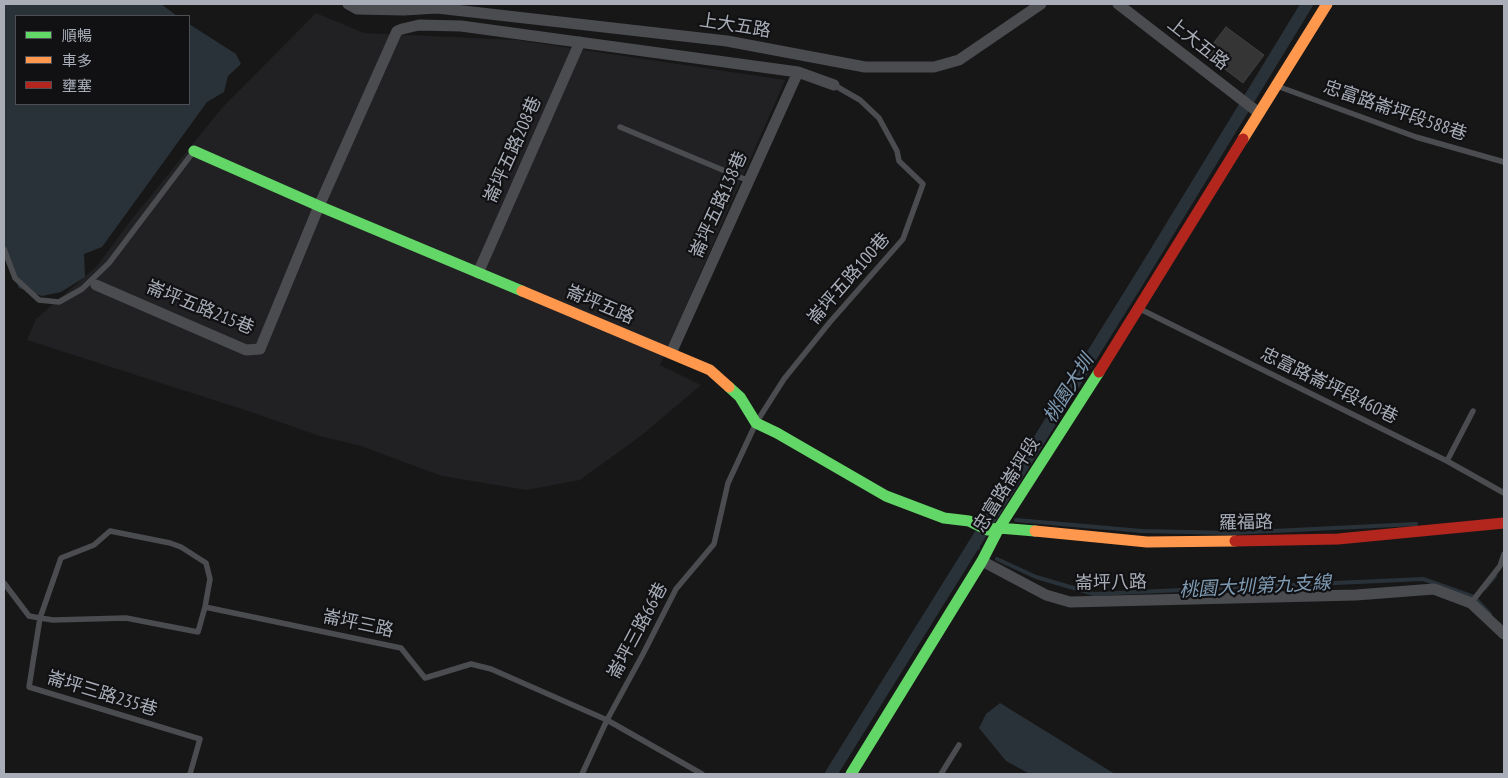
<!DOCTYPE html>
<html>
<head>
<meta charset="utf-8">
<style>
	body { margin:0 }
	#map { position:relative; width:1508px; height:778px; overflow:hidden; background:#171717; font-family:"PT Sans Narrow","Noto Sans TC",sans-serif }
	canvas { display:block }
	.frame { position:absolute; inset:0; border:5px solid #a8adb8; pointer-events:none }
	.legend { position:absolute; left:15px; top:15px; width:175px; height:90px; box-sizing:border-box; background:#111113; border:1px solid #4d4f55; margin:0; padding:6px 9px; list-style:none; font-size:15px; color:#a8adb8 }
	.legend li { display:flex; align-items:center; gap:10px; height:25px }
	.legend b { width:25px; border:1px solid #4d4f55 }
</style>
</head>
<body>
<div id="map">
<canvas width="1508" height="778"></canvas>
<div class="frame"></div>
<ul class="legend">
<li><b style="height:6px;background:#63d668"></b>順暢</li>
<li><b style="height:6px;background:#ff974d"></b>車多</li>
<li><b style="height:6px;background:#b3261e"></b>壅塞</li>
</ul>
</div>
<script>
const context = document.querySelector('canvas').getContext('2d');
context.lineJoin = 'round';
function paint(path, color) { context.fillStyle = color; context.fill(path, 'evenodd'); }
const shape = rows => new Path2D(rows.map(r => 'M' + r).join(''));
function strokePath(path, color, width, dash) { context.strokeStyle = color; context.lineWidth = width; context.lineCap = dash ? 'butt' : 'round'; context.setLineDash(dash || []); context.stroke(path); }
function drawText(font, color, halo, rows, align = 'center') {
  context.font = font + ' "PT Sans Narrow","Noto Sans TC",sans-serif'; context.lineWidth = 4.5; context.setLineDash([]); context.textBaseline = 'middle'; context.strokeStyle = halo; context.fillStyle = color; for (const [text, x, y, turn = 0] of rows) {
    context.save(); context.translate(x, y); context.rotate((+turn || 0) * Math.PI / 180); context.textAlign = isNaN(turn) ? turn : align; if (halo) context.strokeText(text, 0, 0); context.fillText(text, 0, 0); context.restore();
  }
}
const built = shape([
	[316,13,364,33,517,40,785,80,660,365,701,385,642,435,580,480,526,490,442,476,361,446,320,436,251,412,27,340,36,319,97,266,128,224,221,109]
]);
const water = shape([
	[4,4,161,4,177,16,16,16,16,104,189,104,189,24,236,54,241,64,228,76,224,92,207,102,102,247,84,254,85,277,61,292,42,296,19,288,4,255],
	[1000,703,1115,774,1030,774,1006,761,979,728,986,714]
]);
const stream = shape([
	[990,517,996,517],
	[1016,520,1142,531,1232,533,1416,524],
	[973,545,978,548],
	[997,559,1036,577,1094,594,1423,579,1474,597,1490,614],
	[1485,588,1495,576]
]);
const canal = shape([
	[831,774,1140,278,1307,4]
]);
const building = shape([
	[1226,27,1264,55,1243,83,1205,54,1226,27]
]);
const lane = shape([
	[1277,86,1416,137,1504,162],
	[620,127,749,181],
	[4,249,15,278,39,300,59,302,82,289,109,263,194,151],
	[1140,309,1447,461,1504,493],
	[1447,461,1473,411],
	[4,583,29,616,40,618,53,620,126,618,198,632,205,607,401,648,425,678,471,664,491,669,607,720,702,774],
	[1471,603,1500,566,1504,554],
	[190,774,200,739,29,687,40,618,61,558,94,545,110,531,170,543,181,547,206,563,210,579,205,607],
	[582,774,607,720,643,654,676,589,714,544,728,483,756,423,784,379,830,322,903,239,923,184,899,161,897,151,879,118,860,100,834,85],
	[941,774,959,745]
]);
const street = shape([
	[348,4,357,9,404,10,437,8,727,41,865,67,934,67,959,60,1041,4],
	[1118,4,1259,113],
	[478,273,580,42],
	[96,285,246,350,260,349,319,206,397,31,402,29,419,25,461,26,798,72,834,85],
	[671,353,798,72],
	[982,561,1046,595,1070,602,1356,595,1434,589,1471,603,1504,634]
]);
const fast = shape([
	[194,151,319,206,522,291],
	[729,387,740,397,756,423,777,433,886,496,944,518,969,521,988,530,999,528,1035,531],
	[851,774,982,561,999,528,1099,372]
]);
const slow = shape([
	[1243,139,1327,4],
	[522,291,710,370,729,387],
	[1035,531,1147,542,1235,541]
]);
const jam = shape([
	[1099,372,1243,139],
	[1235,541,1338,539,1504,523]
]);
const streetNames = [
	["上大五路",735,26,9],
	["上大五路",1198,44,38],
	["忠富路崙坪段588巷",1395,111,19],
	["崙坪五路208巷",513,150,-66],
	["崙坪五路138巷",719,205,-66],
	["崙坪五路100巷",849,279,-49],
	["崙坪五路",600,305,23],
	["崙坪五路215巷",200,308,22],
	["忠富路崙坪段460巷",1329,386,26],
	["忠富路崙坪段",1007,485,-58],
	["羅福路",1246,523,-1],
	["崙坪八路",1111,583,-1],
	["崙坪三路",358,624,12],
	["崙坪三路66巷",638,631,-62],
	["崙坪三路235巷",102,694,17]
];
const waterNames = [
	["桃園大圳",1069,389,-58],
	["桃園大圳第九支線",1255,587,-3]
];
paint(built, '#212123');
paint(water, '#2a3239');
strokePath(stream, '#2a3239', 4);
strokePath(canal, '#2a3239', 12);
paint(building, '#353536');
strokePath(building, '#3f4043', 1);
strokePath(lane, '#4b4c50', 5.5);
strokePath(street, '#4b4c50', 11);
strokePath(fast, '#63d668', 11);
strokePath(slow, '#ff974d', 11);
strokePath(jam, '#b3261e', 11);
drawText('18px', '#a8adb8', '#111113', streetNames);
drawText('italic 19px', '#7f9bb3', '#111113', waterNames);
</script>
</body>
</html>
